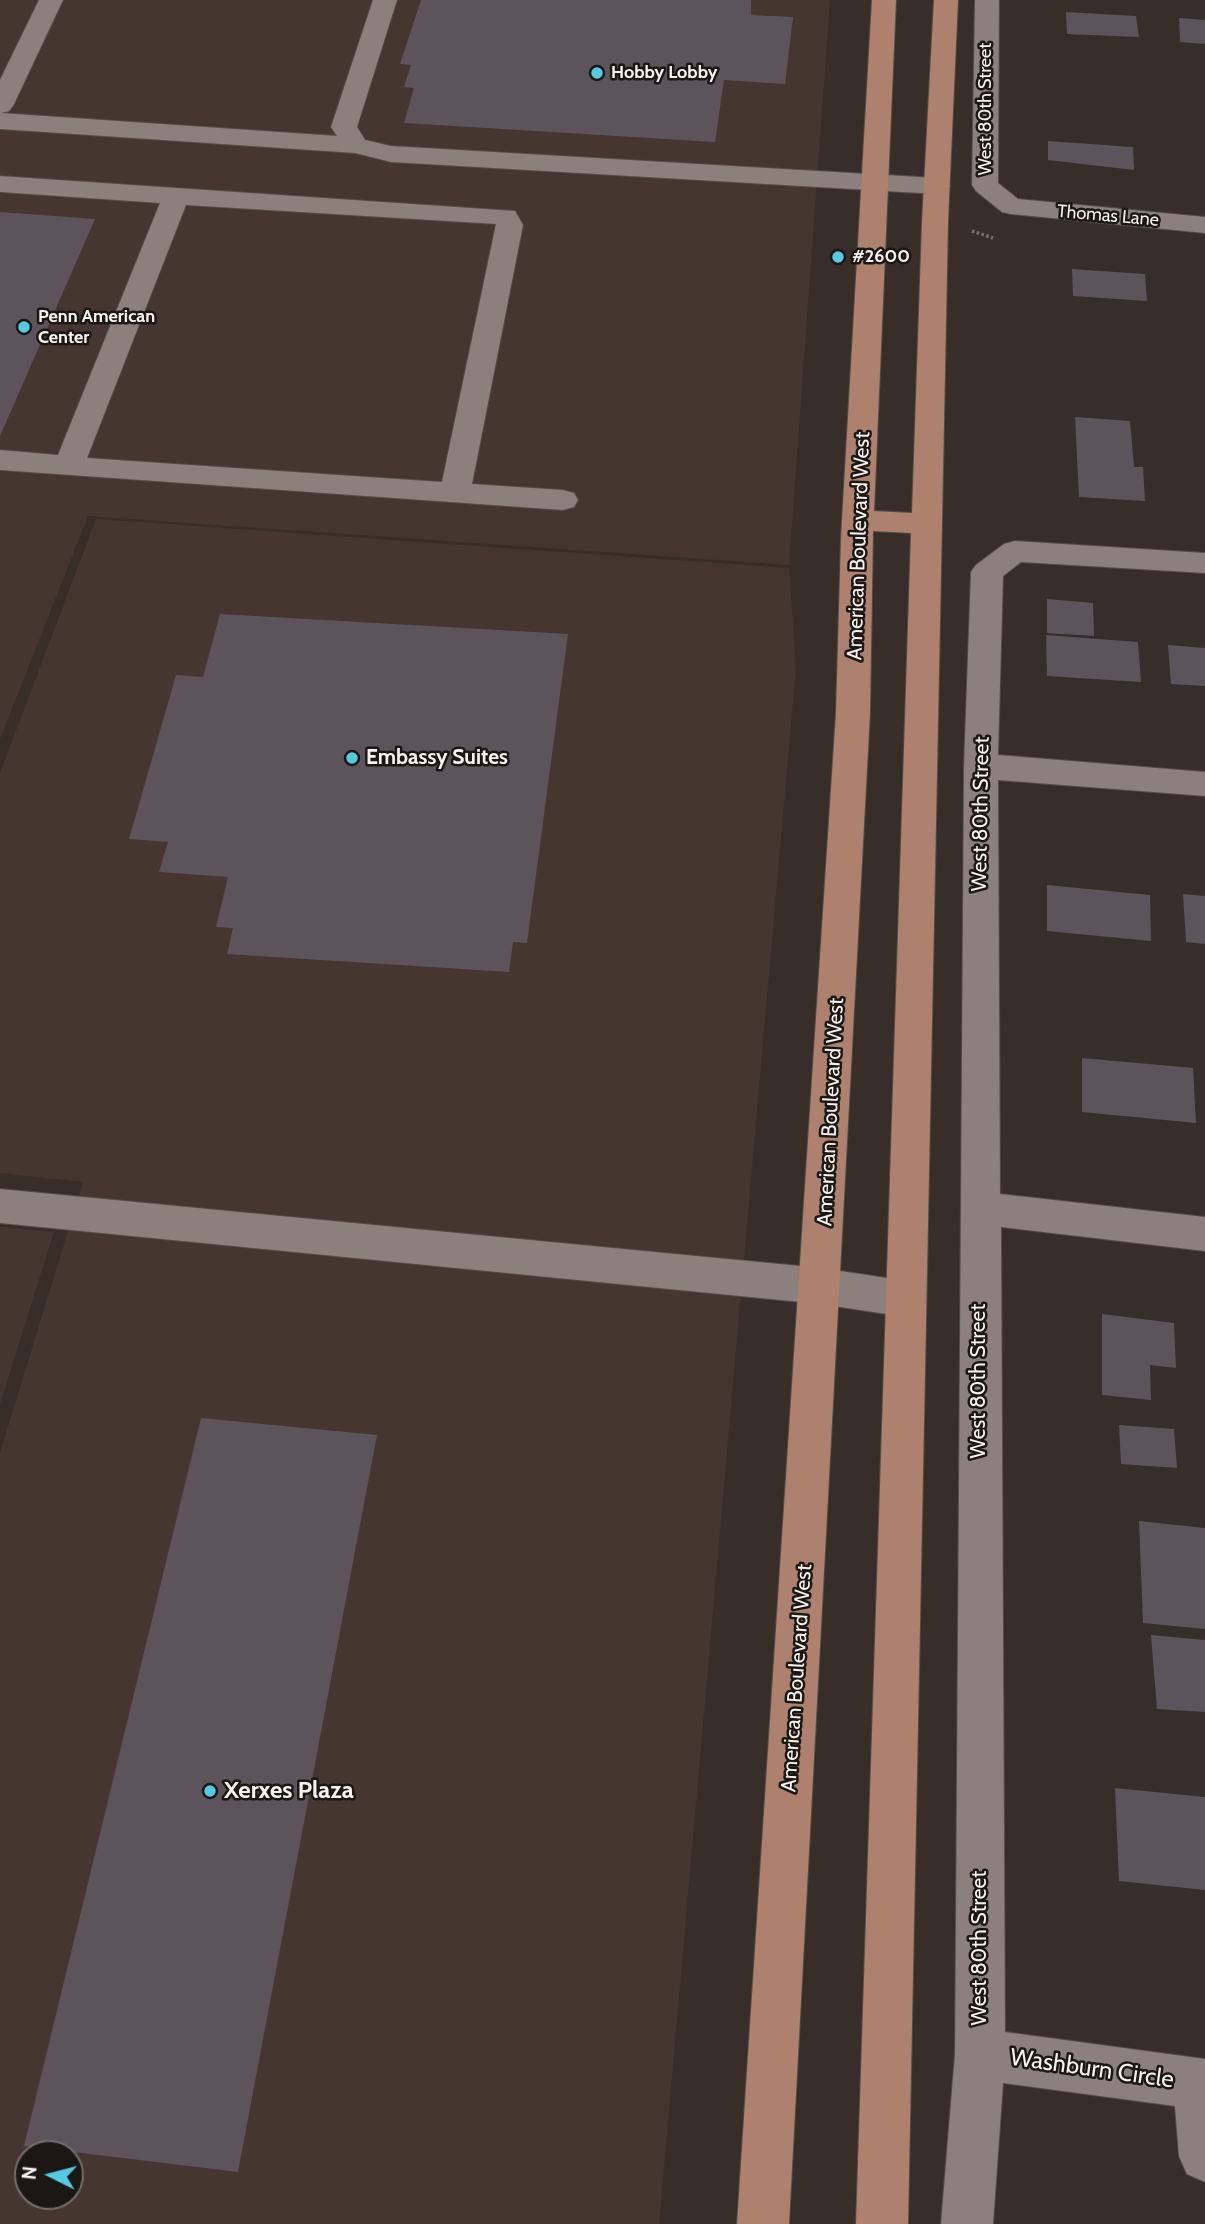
<!DOCTYPE html>
<html>
<head>
<meta charset="utf-8">
<style>
	body { margin:0 }
	#map { position:relative; width:1205px; height:2224px; overflow:hidden; background:#372e29; font-family:Cabin,sans-serif }
	canvas { display:block }
	.north { position:absolute; left:14px; top:2140px; width:70px; height:70px; box-sizing:border-box; background:#1b1715; border:2px solid #736f6c; border-radius:50%; rotate:276deg; font-size:19px; font-weight:700; line-height:28px; text-align:center; color:#f8f2ef }
	.north::after { content:''; display:block; margin:auto; width:24px; height:32px; background:#56c9e1; clip-path:polygon(50% 0,100% 100%,50% 72%,0 100%) }
</style>
</head>
<body>
<div id="map">
<canvas width="1205" height="2224"></canvas>
<div class="north">N</div>
</div>
<script>
const context = document.querySelector('canvas').getContext('2d');
context.lineJoin = 'round';
function paint(path, color) { context.fillStyle = color; context.fill(path, 'evenodd'); }
const shape = rows => new Path2D(rows.map(r => 'M' + r).join(''));
function strokePath(path, color, width, dash) { context.strokeStyle = color; context.lineWidth = width; context.lineCap = dash ? 'butt' : 'round'; context.setLineDash(dash || []); context.stroke(path); }
function drawText(font, color, halo, rows, align = 'center') {
  context.font = font + ' Cabin,sans-serif'; context.lineWidth = 5; context.setLineDash([]); context.textBaseline = 'middle'; context.strokeStyle = halo; context.fillStyle = color; for (const [text, x, y, turn = 0] of rows) {
    context.save(); context.translate(x, y); context.rotate((+turn || 0) * Math.PI / 180); context.textAlign = isNaN(turn) ? turn : align; if (halo) context.strokeText(text, 0, 0); context.fillText(text, 0, 0); context.restore();
  }
}
const built = shape([
	[0,0,830,0,789,565,88,516,0,739],
	[96,519,789,568,796,667,659,2224,0,2224,0,1453,83,1182,0,1173,0,773],
	[28,2154,70,2154,70,2196,28,2196],
	[0,1227,54,1232,0,1404]
]);
const building = shape([
	[421,0,751,0,751,15,793,17,785,84,724,80,715,142,404,123,414,88,404,87,411,65,400,64],
	[1066,12,1136,16,1139,37,1067,34],
	[1179,18,1205,20,1205,44,1180,42],
	[1048,141,1133,147,1134,170,1048,160],
	[0,212,95,219,0,436],
	[1072,269,1145,274,1147,301,1073,296],
	[1075,417,1130,421,1134,467,1143,467,1145,501,1079,497],
	[1047,599,1093,603,1094,636,1047,633],
	[220,614,568,634,527,943,513,942,509,972,227,954,233,928,216,927,228,877,159,872,168,842,129,839,176,675,203,677],
	[1046,635,1138,642,1141,682,1047,676],
	[1168,645,1205,648,1205,686,1171,684],
	[1047,885,1150,895,1151,941,1047,931],
	[1183,894,1205,896,1205,944,1186,942],
	[1082,1058,1193,1068,1196,1123,1082,1112],
	[1102,1314,1174,1323,1176,1368,1150,1365,1151,1400,1102,1395],
	[201,1418,377,1435,238,2172,24,2146],
	[1119,1425,1174,1429,1177,1468,1121,1464],
	[1139,1521,1205,1528,1205,1629,1143,1623],
	[1151,1635,1205,1640,1205,1712,1157,1709],
	[1115,1788,1205,1797,1205,1890,1119,1881]
]);
const path = shape([
	[972,231,993,238]
]);
const minor = shape([
	[39,0,63,0,13,106,9,111,1,113,337,136,331,127,373,0,397,0,357,127,365,140,391,146,937,178,946,180,950,186,946,192,937,194,391,162,355,153,0,129,0,80,39,0],
	[975,0,999,0,998,183,1018,199,1205,217,1205,233,1011,214,1002,212,976,191,972,185,975,0],
	[0,176,515,211,523,225,472,484,563,490,574,493,578,500,574,507,563,510,0,470,0,450,58,455,160,203,0,192,0,176],
	[186,205,496,224,442,482,87,458,186,205],
	[1015,541,1205,553,1205,573,1021,562,1003,576,998,755,1205,772,1205,796,998,780,1000,1194,1205,1217,1205,1251,1001,1227,1005,2032,1205,2059,1205,2182,1187,2174,1179,2156,1175,2106,1003,2083,993,2224,941,2224,955,2054,964,766,971,572,976,565,1004,544,1015,541],
	[0,1189,821,1268,906,1281,920,1286,926,1299,920,1312,906,1317,821,1304,0,1223,0,1189]
]);
const major = shape([
	[872,0,896,0,874,511,912,513,922,222,934,0,958,0,948,222,908,2224,856,2224,911,533,873,531,870,713,789,2224,737,2224,836,713,841,538,872,0]
]);
const markers = [
	[597,73,7,"#56c9e1"],
	[838,257,7,"#56c9e1"],
	[24,327,7,"#56c9e1"],
	[352,758,7,"#56c9e1"],
	[210,1791,7,"#56c9e1"]
];
const farPoinames = [
	["Hobby Lobby",611,73],
	["#2600",852,257],
	["Penn American",38,317],
	["Center",38,338]
];
const farStreetnames = [
	["West 80th Street",986,109,-90],
	["Thomas Lane",1108,216,5]
];
const streetNames = [
	["American Boulevard West",859,546,-88],
	["West 80th Street",981,814,-89],
	["American Boulevard West",831,1112,-87],
	["West 80th Street",979,1381,-90],
	["American Boulevard West",797,1678,-86],
	["West 80th Street",980,1948,-90]
];
const poiNames = [
	["Embassy Suites",366,758]
];
const nearPoinames = [
	["Xerxes Plaza",224,1791]
];
const nearStreetnames = [
	["Washburn Circle",1092,2069,8]
];
paint(built, '#45362f');
paint(building, '#5d535a');
strokePath(minor, '#524b47', 2);
strokePath(major, '#524b47', 2);
strokePath(path, '#79716c', 3.5, [2.5, 2.5]);
paint(minor, '#8b807b');
paint(major, '#ad816e');
for (const [x, y, r, color] of markers) { const dot = new Path2D(); dot.arc(x, y, r, 0, 2 * Math.PI); context.fillStyle = color; context.fill(dot); strokePath(dot, '#1b1715', 2.5); }
drawText('bold 18px', '#f8f2ef', '#1b1715', farPoinames, 'left');
drawText('18px', '#f8f2ef', '#1b1715', farStreetnames);
drawText('21px', '#f8f2ef', '#1b1715', streetNames);
drawText('bold 21px', '#f8f2ef', '#1b1715', poiNames, 'left');
drawText('bold 24px', '#f8f2ef', '#1b1715', nearPoinames, 'left');
drawText('24px', '#f8f2ef', '#1b1715', nearStreetnames);
</script>
</body>
</html>
